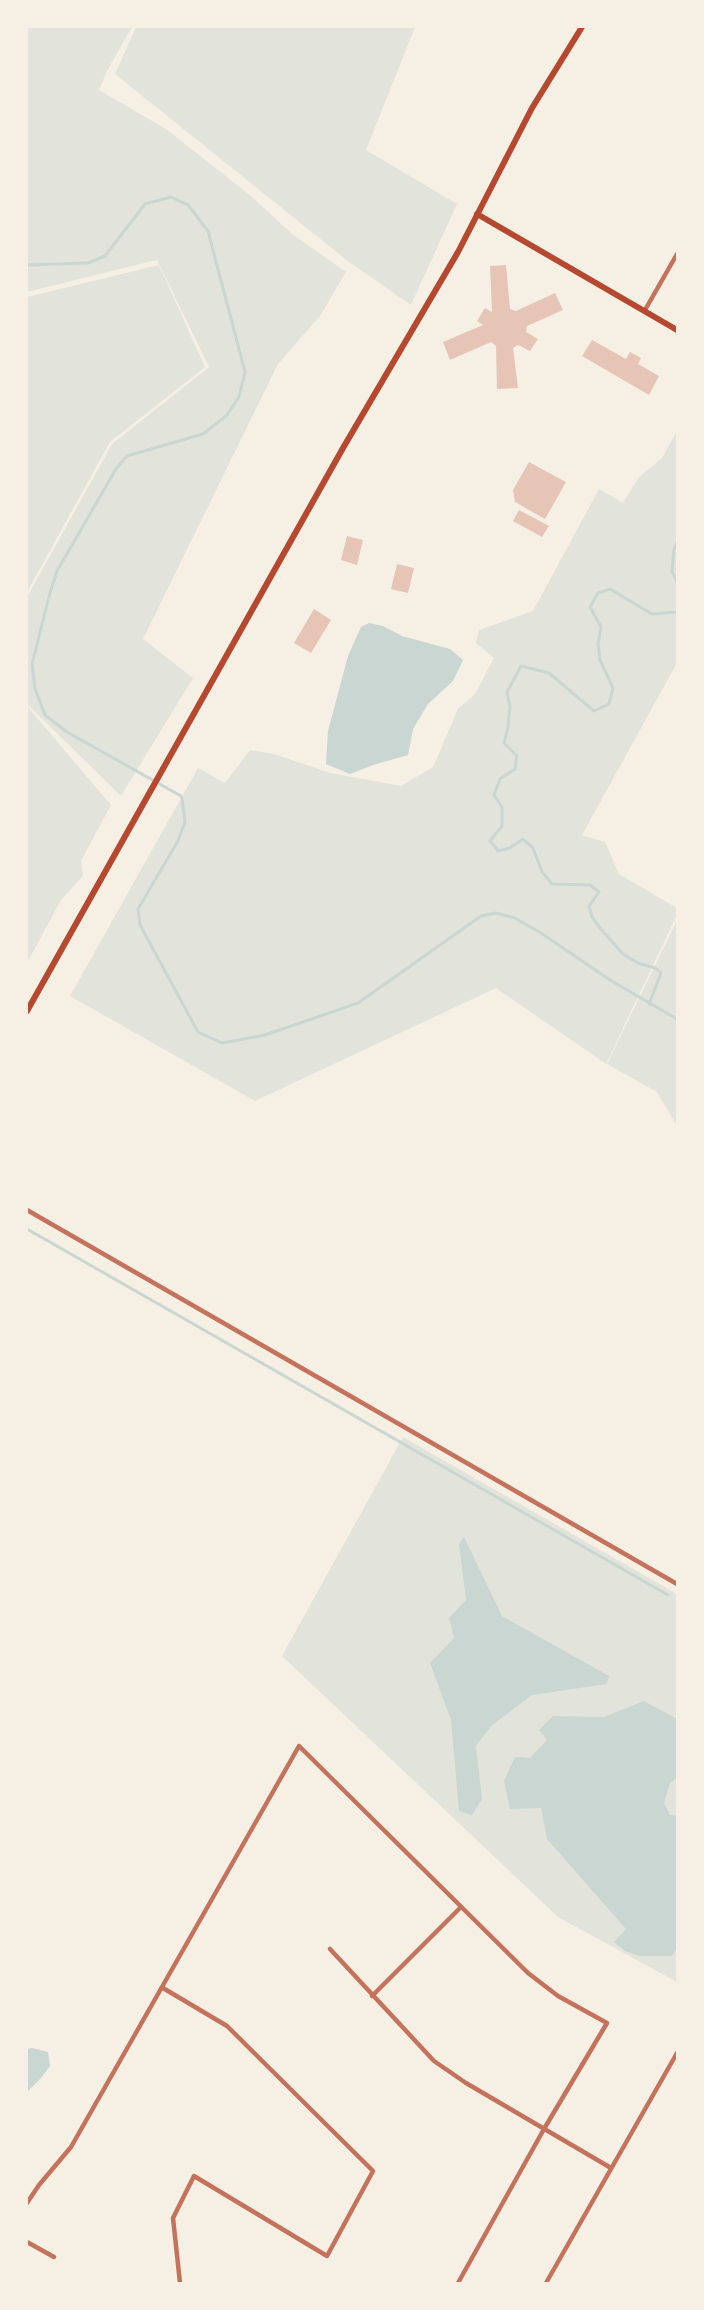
<!DOCTYPE html>
<html>
<head>
<meta charset="utf-8">
<style>
	body { margin:0 }
	#map { position:relative; width:704px; height:2310px; overflow:hidden; background:#f6efe4; font-family:Jost,sans-serif }
	canvas { display:block }
	.frame { position:absolute; inset:0; border:28px solid #f6efe4; pointer-events:none }
</style>
</head>
<body>
<div id="map">
<canvas width="704" height="2310"></canvas>
<div class="frame"></div>
</div>
<script>
const context = document.querySelector('canvas').getContext('2d');
context.lineJoin = 'round';
function paint(path, color) { context.fillStyle = color; context.fill(path, 'evenodd'); }
const shape = rows => new Path2D(rows.map(r => 'M' + r).join(''));
function strokePath(path, color, width, dash) { context.strokeStyle = color; context.lineWidth = width; context.lineCap = dash ? 'butt' : 'round'; context.setLineDash(dash || []); context.stroke(path); }
const green = shape([
	[27,27,132,27,107,71,99,90,166,129,251,196,292,234,346,272,320,316,278,364,143,639,193,678,121,796,28,705,27,597,112,444,209,367,157,260,27,292],
	[136,27,415,27,366,150,457,204,411,305,349,262,115,74],
	[159,265,205,367,110,442,27,592,27,297],
	[677,431,677,663,582,835,605,842,619,874,677,908,677,915,606,1064,496,988,255,1101,70,996,198,768,225,783,250,750,274,754,330,773,401,786,433,767,458,709,475,694,494,658,476,643,479,630,533,611,599,489,623,503,639,477,662,458],
	[27,706,111,805,81,861,83,876,61,900,27,963],
	[677,920,677,1126,657,1092,607,1064],
	[403,1437,677,1594,677,1982,558,1917,282,1656]
]);
const water = shape([
	[369,623,383,626,402,636,450,649,463,660,453,681,428,704,413,729,408,755,373,765,350,774,326,764,328,731,348,656,361,627],
	[464,1537,502,1616,609,1676,607,1684,532,1695,491,1726,476,1746,482,1799,472,1815,459,1811,451,1720,430,1663,454,1638,449,1618,466,1600,459,1544],
	[644,1701,677,1719,677,1778,670,1783,664,1803,670,1815,677,1816,677,1948,672,1956,640,1956,625,1951,614,1942,626,1929,547,1839,541,1808,510,1809,504,1781,515,1757,530,1758,547,1740,539,1730,553,1716,604,1717],
	[32,2048,48,2052,50,2066,41,2078,27,2092,27,2049]
]);
const stream = shape([
	[27,265,88,263,105,256,145,204,171,197,188,205,208,231,245,372,239,397,226,416,203,434,127,456,116,469,57,571,50,593,32,664,35,689,45,715,67,732,181,796,182,799,185,822,178,841,138,909,140,925,198,1032,222,1043,265,1035,358,1003,481,916,496,913,515,918,541,933,610,980,677,1019],
	[677,543,674,549,672,571,677,582],
	[649,1004,661,973,655,968,638,963,623,954,601,929,592,917,589,906,599,892,590,885,552,884,542,872,533,848,523,839,510,848,498,851,490,841,502,826,502,807,494,795,500,779,515,769,517,756,504,743,508,727,510,706,507,692,521,666,549,673,594,711,609,704,613,688,600,660,598,643,601,627,590,607,598,593,610,589,652,614,677,612],
	[27,1229,668,1595]
]);
const building = shape([
	[506,265,510,309,516,311,555,293,563,310,527,326,526,332,538,339,530,351,518,345,513,348,518,388,497,389,496,346,491,342,450,360,443,342,483,325,477,321,485,308,492,312,490,266],
	[592,340,626,359,630,352,641,358,638,364,659,376,649,395,582,356],
	[529,462,566,482,545,519,515,502,513,490],
	[519,510,549,526,542,537,513,521],
	[347,536,363,540,357,565,341,560],
	[397,564,414,568,408,593,391,589],
	[314,609,331,620,311,653,294,643]
]);
const minor = shape([
	[645,310,677,254],
	[27,1210,677,1584],
	[330,1949,434,2061,466,2083,611,2168],
	[163,1988,227,2026,373,2171,327,2256,194,2176,173,2218,180,2283],
	[372,1996,461,1907],
	[27,2203,39,2185,71,2147,299,1746,528,1973,558,1996,607,2023,544,2129,458,2283],
	[27,2242,54,2257],
	[546,2283,677,2053]
]);
const secondary = shape([
	[477,214,677,330],
	[27,1011,343,448,458,252,532,108,582,27]
]);
paint(green, '#e2e4dc');
paint(water, '#c9d6d2');
strokePath(stream, '#c9d6d2', 3);
paint(building, '#e6c5b7');
strokePath(minor, '#c5725c', 4.5);
strokePath(secondary, '#b5482f', 6);
</script>
</body>
</html>
